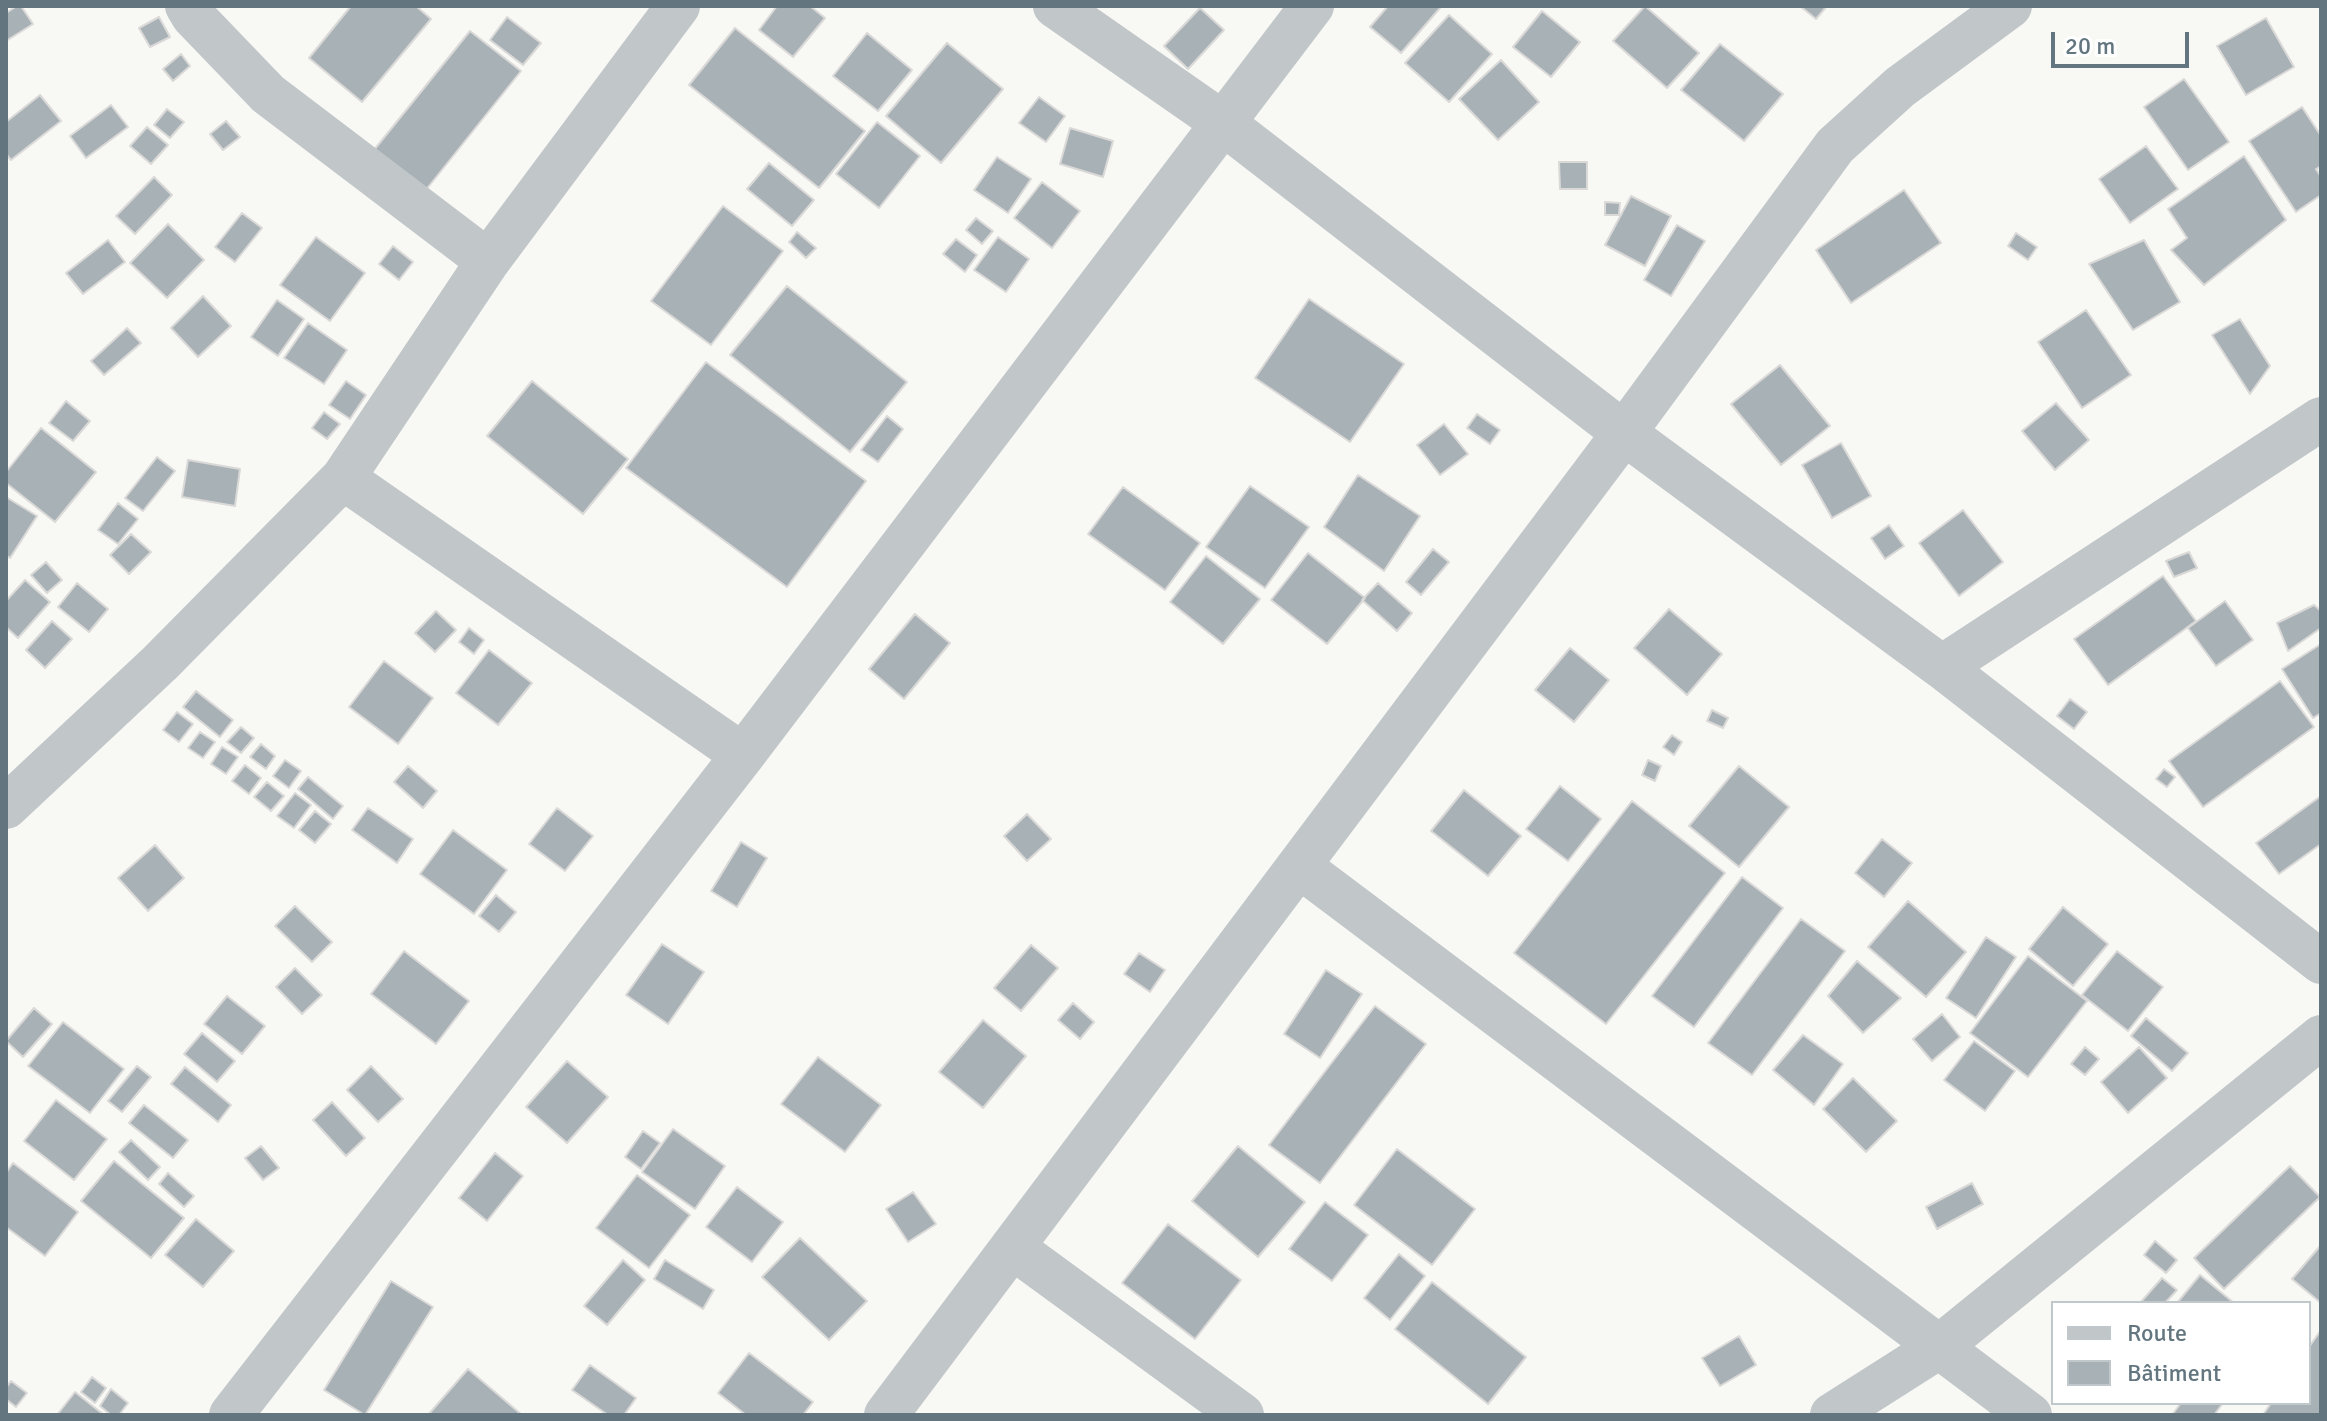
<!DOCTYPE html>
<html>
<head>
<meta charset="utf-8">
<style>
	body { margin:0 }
	#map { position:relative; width:2327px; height:1421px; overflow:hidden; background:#f8f8f5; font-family:Signika,sans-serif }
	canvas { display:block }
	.frame { position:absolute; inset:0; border:8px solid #637680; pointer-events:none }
	.legend { position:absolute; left:2051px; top:1301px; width:260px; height:104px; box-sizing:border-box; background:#fff; border:2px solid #c1c8cc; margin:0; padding:10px 14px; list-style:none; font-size:24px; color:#637680 }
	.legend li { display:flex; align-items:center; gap:16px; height:40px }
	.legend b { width:40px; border:2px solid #c1c8cc }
	.scale { position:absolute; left:2051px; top:32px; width:138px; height:36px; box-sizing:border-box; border:4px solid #637680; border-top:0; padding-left:10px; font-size:24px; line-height:28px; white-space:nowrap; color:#637680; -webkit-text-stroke:6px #fff; paint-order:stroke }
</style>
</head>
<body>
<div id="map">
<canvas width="2327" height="1421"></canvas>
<div class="frame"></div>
<ul class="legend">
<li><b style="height:10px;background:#c1c6c9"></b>Route</li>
<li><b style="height:22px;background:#a8b2b6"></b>Bâtiment</li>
</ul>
<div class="scale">20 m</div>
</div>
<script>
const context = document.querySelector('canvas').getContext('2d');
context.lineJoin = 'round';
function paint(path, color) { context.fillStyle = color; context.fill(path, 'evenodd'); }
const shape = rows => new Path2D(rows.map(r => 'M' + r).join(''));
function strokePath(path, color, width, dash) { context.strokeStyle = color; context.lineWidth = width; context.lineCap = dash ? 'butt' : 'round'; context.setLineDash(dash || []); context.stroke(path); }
const building = shape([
	[17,6,21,6,33,24,6,41,6,13,17,6],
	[351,6,416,6,431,19,362,102,309,58,351,6],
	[777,6,810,6,825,18,793,57,759,30,777,6],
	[1388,6,1437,6,1440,8,1401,53,1370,27,1388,6],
	[1645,6,1699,53,1667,88,1613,41,1645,6],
	[1800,6,1827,6,1816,19,1800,6],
	[1200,8,1224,30,1188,69,1164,46,1200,8],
	[1542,11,1580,42,1551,77,1513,47,1542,11],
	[1449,15,1492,54,1449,102,1405,63,1449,15],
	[159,17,170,37,150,47,139,28,159,17],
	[507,17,541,43,523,65,490,40,507,17],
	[2266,18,2294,67,2246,95,2217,46,2266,18],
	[735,28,865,131,819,188,689,85,735,28],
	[470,31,521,71,425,191,374,150,470,31],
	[867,33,912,70,878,111,833,76,867,33],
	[947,43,1003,89,941,163,886,116,947,43],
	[1720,44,1783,94,1744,141,1681,90,1720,44],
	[181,54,190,66,173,81,163,69,181,54],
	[1501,60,1539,102,1498,140,1459,99,1501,60],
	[2184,79,2229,142,2188,170,2144,107,2184,79],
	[40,95,61,121,11,160,6,154,6,122,40,95],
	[1039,97,1065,116,1046,142,1019,123,1039,97],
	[111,105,128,127,86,158,70,136,111,105],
	[2302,107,2321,136,2321,166,2316,169,2321,177,2321,195,2296,212,2249,141,2302,107],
	[167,109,184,122,170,138,154,125,167,109],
	[226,121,240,137,223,150,210,134,226,121],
	[877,122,920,156,879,208,836,174,877,122],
	[147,127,168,145,151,164,130,146,147,127],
	[1070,128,1113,141,1103,177,1060,164,1070,128],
	[2146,146,2178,189,2130,223,2099,179,2146,146],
	[2244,156,2286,220,2204,285,2171,250,2187,238,2168,209,2244,156],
	[997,157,1031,179,1008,213,974,190,997,157],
	[1559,162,1587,162,1587,189,1560,189,1559,162],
	[769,163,814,200,792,226,747,189,769,163],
	[154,177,172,195,135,234,116,216,154,177],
	[1042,182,1080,211,1052,248,1014,218,1042,182],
	[1904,190,1941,243,1851,303,1816,250,1904,190],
	[1631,196,1671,216,1645,266,1605,245,1631,196],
	[1605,202,1620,203,1619,215,1605,215,1605,202],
	[723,206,783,251,711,345,651,301,723,206],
	[242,213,262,228,235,262,215,247,242,213],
	[976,218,993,231,982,244,966,230,976,218],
	[168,224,204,260,167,298,130,263,168,224],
	[1677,225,1705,241,1671,296,1644,280,1677,225],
	[797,232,816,248,806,258,789,242,797,232],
	[2016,233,2037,247,2028,260,2008,246,2016,233],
	[316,237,365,273,330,321,280,285,316,237],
	[998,237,1029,259,1006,292,974,270,998,237],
	[956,239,977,255,965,272,943,254,956,239],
	[108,240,125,262,83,294,66,273,108,240],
	[2144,240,2180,302,2133,330,2089,264,2144,240],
	[393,246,413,262,399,280,379,264,393,246],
	[787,286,907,382,850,452,730,355,787,286],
	[203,296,231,326,198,357,171,328,203,296],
	[1309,299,1404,364,1350,442,1255,378,1309,299],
	[277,300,304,319,278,356,251,337,277,300],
	[2086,310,2131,375,2082,408,2038,342,2086,310],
	[2240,319,2270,366,2250,394,2212,335,2240,319],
	[308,323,347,350,324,384,284,358,308,323],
	[127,328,141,343,104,375,91,361,127,328],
	[706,362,866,481,787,587,626,468,706,362],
	[1780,365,1830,426,1781,465,1731,404,1780,365],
	[346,381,366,395,350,419,329,405,346,381],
	[532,381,628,459,583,514,487,436,532,381],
	[66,401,90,421,73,441,49,423,66,401],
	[2056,403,2089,440,2055,470,2022,431,2056,403],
	[324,412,340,424,327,439,312,428,324,412],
	[1477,414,1500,430,1490,444,1467,428,1477,414],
	[887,416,903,429,878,462,861,450,887,416],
	[1444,424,1468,454,1440,475,1417,445,1444,424],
	[41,428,96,472,55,522,6,483,6,472,41,428],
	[1841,443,1871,496,1832,518,1802,465,1841,443],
	[157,457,175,471,143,511,125,498,157,457],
	[188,460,240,469,235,506,182,497,188,460],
	[1358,475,1420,516,1384,571,1324,527,1358,475],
	[1250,486,1309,527,1265,588,1206,547,1250,486],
	[1123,487,1200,543,1165,590,1088,534,1123,487],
	[6,497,37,516,10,558,6,555,6,497],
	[118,503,138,519,118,544,98,530,118,503],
	[1963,510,2003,562,1959,596,1919,543,1963,510],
	[1889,525,1904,546,1885,559,1871,538,1889,525],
	[131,534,151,552,129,574,110,555,131,534],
	[1433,549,1449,562,1421,595,1406,582,1433,549],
	[2189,552,2197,568,2174,577,2166,561,2189,552],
	[1308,553,1365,598,1327,644,1271,600,1308,553],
	[1206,556,1260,599,1223,644,1170,602,1206,556],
	[46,562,62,580,47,593,31,575,46,562],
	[2163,576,2196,621,2108,685,2074,639,2163,576],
	[25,580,50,602,18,638,6,627,6,601,25,580],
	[77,583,108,609,89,632,58,607,77,583],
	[1378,583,1412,613,1397,631,1362,600,1378,583],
	[2225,601,2253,640,2216,666,2188,628,2225,601],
	[2314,605,2321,611,2321,628,2288,651,2277,623,2314,605],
	[1669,609,1722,654,1687,695,1634,648,1669,609],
	[436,611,456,630,435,652,415,633,436,611],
	[915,614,950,643,904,699,869,669,915,614],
	[52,621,72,639,45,668,26,650,52,621],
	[469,628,484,640,474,654,459,642,469,628],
	[2321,644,2321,713,2313,718,2282,669,2321,644],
	[1570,648,1609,680,1574,722,1535,690,1570,648],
	[489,650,532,683,498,725,456,693,489,650],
	[384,661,433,698,398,744,349,707,384,661],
	[2280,681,2314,727,2203,807,2169,761,2280,681],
	[196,691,233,720,220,737,183,707,196,691],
	[2070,699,2087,712,2074,729,2057,716,2070,699],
	[1712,710,1728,718,1723,728,1707,721,1712,710],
	[177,712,193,724,179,742,163,730,177,712],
	[241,727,254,738,241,753,227,742,241,727],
	[200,732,215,742,203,758,188,748,200,732],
	[1672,735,1682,742,1674,755,1663,747,1672,735],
	[261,744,275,756,266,769,250,757,261,744],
	[222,747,238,757,226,774,211,764,222,747],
	[285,760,301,771,289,788,273,776,285,760],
	[1648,760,1661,766,1655,781,1642,775,1648,760],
	[245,765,261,778,249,794,232,781,245,765],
	[408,766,437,791,423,808,394,782,408,766],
	[1739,766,1789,807,1739,867,1689,826,1739,766],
	[2164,769,2175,777,2167,787,2156,779,2164,769],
	[308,777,343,806,333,819,298,789,308,777],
	[267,782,284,796,271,811,254,797,267,782],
	[1560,786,1601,819,1568,861,1526,829,1560,786],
	[1464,790,1521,836,1488,876,1431,831,1464,790],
	[295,793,311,805,294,828,277,816,295,793],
	[2321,796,2321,844,2279,874,2256,843,2321,796],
	[1632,801,1725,873,1606,1024,1514,953,1632,801],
	[368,808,413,839,397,863,352,830,368,808],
	[557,808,593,836,565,871,529,844,557,808],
	[315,811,331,824,315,843,299,830,315,811],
	[1027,814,1051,839,1027,861,1004,836,1027,814],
	[453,830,507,870,474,914,420,874,453,830],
	[1882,839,1912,863,1884,897,1855,873,1882,839],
	[741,842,767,858,737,907,711,891,741,842],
	[155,845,184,878,148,911,118,878,155,845],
	[1742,877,1783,908,1694,1027,1652,996,1742,877],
	[496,895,516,912,499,932,479,916,496,895],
	[1908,901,1966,952,1926,997,1868,947,1908,901],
	[295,906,332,942,312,962,275,926,295,906],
	[2063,907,2108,944,2073,986,2029,949,2063,907],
	[1801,919,1845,951,1752,1075,1708,1043,1801,919],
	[1986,937,2016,957,1976,1018,1946,998,1986,937],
	[662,944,704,972,668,1024,626,995,662,944],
	[1031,945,1058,968,1021,1011,994,988,1031,945],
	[404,951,469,1001,436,1044,371,994,404,951],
	[2117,951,2163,987,2128,1031,2082,995,2117,951],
	[1139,953,1165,970,1150,992,1124,974,1139,953],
	[2028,956,2087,1001,2028,1077,1970,1033,2028,956],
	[1857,961,1901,998,1863,1033,1828,996,1857,961],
	[295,968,322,995,302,1014,276,987,295,968],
	[1326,970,1362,994,1320,1058,1284,1034,1326,970],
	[227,996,265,1026,242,1054,204,1024,227,996],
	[1073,1003,1094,1022,1080,1039,1058,1020,1073,1003],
	[1375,1006,1426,1044,1320,1183,1269,1145,1375,1006],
	[34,1008,52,1024,23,1057,6,1041,34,1008],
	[1942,1014,1960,1037,1932,1061,1913,1039,1942,1014],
	[2146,1018,2188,1053,2172,1071,2131,1036,2146,1018],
	[983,1020,1026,1056,983,1108,939,1072,983,1020],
	[63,1022,124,1069,90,1113,28,1066,63,1022],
	[202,1033,235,1061,217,1082,184,1054,202,1033],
	[1803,1035,1843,1064,1814,1105,1773,1070,1803,1035],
	[1974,1041,2015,1071,1985,1111,1944,1080,1974,1041],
	[2085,1047,2099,1059,2085,1075,2071,1064,2085,1047],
	[2139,1047,2167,1078,2128,1113,2101,1082,2139,1047],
	[818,1057,881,1105,845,1152,781,1104,818,1057],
	[567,1061,608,1097,567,1143,526,1107,567,1061],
	[137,1066,151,1077,122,1112,108,1101,137,1066],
	[371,1066,403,1099,378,1122,347,1090,371,1066],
	[185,1067,231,1105,218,1122,171,1084,185,1067],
	[1853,1078,1897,1121,1866,1152,1823,1109,1853,1078],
	[56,1100,107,1139,74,1180,24,1141,56,1100],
	[332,1102,365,1138,346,1156,313,1120,332,1102],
	[144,1105,188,1140,173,1158,129,1123,144,1105],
	[673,1129,725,1166,695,1209,642,1172,673,1129],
	[643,1131,660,1143,641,1169,625,1157,643,1131],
	[131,1140,160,1167,148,1180,119,1152,131,1140],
	[261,1146,279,1168,263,1180,245,1158,261,1146],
	[1238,1146,1305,1202,1258,1257,1192,1201,1238,1146],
	[1397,1149,1475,1209,1432,1265,1354,1205,1397,1149],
	[495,1153,523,1176,487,1221,459,1198,495,1153],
	[114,1161,184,1218,151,1258,81,1201,114,1161],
	[13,1163,78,1212,45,1256,6,1227,6,1173,13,1163],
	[2290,1166,2320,1197,2224,1289,2194,1258,2290,1166],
	[168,1173,194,1196,184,1207,159,1184,168,1173],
	[637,1175,690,1215,649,1268,596,1228,637,1175],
	[1972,1183,1983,1204,1937,1229,1926,1207,1972,1183],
	[737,1187,783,1222,752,1262,706,1227,737,1187],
	[913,1192,936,1224,908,1242,886,1209,913,1192],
	[1325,1202,1368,1235,1332,1281,1289,1249,1325,1202],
	[196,1219,234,1251,203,1287,165,1255,196,1219],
	[1168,1224,1241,1280,1195,1339,1122,1283,1168,1224],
	[800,1238,867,1301,829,1340,762,1277,800,1238],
	[2155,1241,2177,1260,2166,1273,2144,1255,2155,1241],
	[2321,1245,2321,1303,2292,1279,2321,1245],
	[1399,1254,1425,1276,1390,1320,1364,1298,1399,1254],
	[623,1260,645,1280,607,1325,584,1306,623,1260],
	[665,1260,714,1290,703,1309,654,1279,665,1260],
	[2200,1275,2234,1303,2177,1303,2200,1275],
	[2162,1278,2177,1290,2165,1303,2140,1303,2162,1278],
	[391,1281,433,1307,365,1415,324,1390,391,1281],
	[1432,1282,1526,1357,1488,1404,1395,1329,1432,1282],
	[2321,1330,2321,1415,2263,1415,2271,1403,2309,1403,2309,1347,2321,1330],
	[1739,1336,1756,1365,1720,1386,1702,1358,1739,1336],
	[749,1353,813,1402,803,1415,746,1415,718,1393,749,1353],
	[590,1365,636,1398,624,1415,608,1415,572,1390,590,1365],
	[468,1369,522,1415,428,1415,468,1369],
	[92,1377,106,1388,95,1403,81,1392,92,1377],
	[11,1381,27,1393,16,1407,6,1399,6,1388,11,1381],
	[111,1389,128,1403,119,1415,111,1415,100,1406,111,1389],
	[75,1392,104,1415,57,1415,75,1392],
	[2181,1403,2223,1403,2214,1415,2172,1415,2181,1403]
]);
const minor = shape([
	[187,6,193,16,268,94,488,261],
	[1055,6,1223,123,1624,433,1942,667,2321,962],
	[343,478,743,755],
	[1942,667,2321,419],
	[6,807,160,663,343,478,488,261,678,6],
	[1299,866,2030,1415],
	[1012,1247,1242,1415],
	[231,1415,743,755,1312,6],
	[886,1415,1624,433,1835,146,1900,87,2010,6],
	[1832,1415,1939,1347,2321,1037]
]);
paint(building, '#a8b2b6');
strokePath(building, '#dad9d8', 2);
strokePath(minor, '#c1c6c9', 44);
</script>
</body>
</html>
